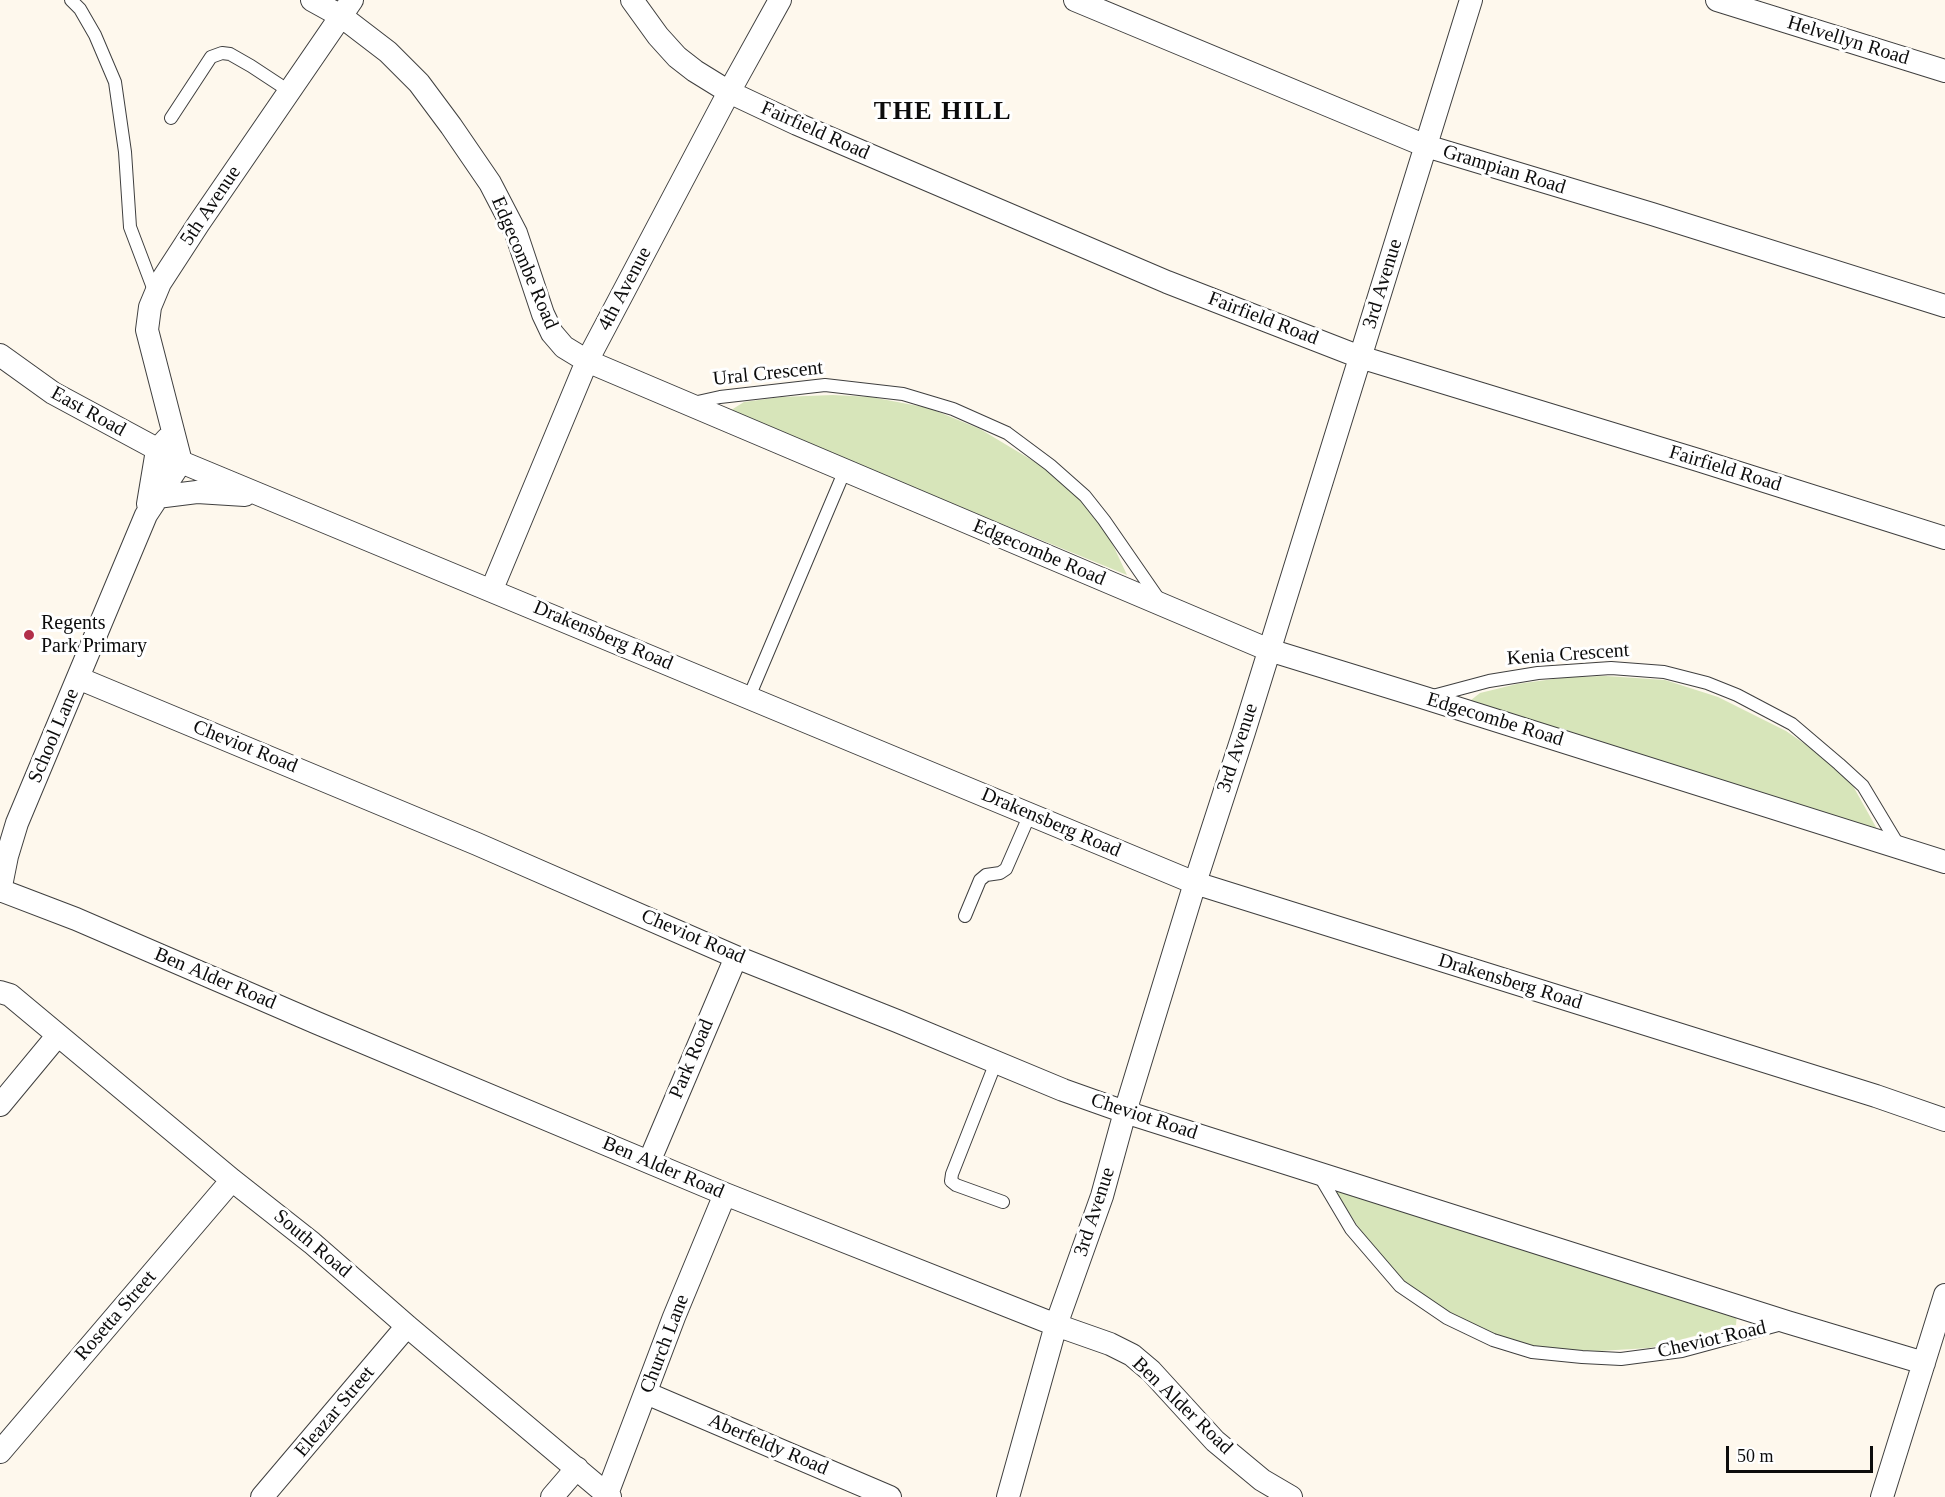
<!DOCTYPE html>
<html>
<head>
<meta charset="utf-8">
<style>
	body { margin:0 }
	#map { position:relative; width:1945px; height:1497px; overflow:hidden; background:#fef8ed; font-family:Georgia,serif }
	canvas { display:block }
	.scale { position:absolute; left:1726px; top:1446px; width:147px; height:27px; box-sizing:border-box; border:3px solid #0c0c0c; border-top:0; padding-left:8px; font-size:18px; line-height:21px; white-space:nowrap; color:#0c0c0c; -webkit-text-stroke:4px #fff; paint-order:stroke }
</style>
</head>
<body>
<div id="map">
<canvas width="1945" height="1497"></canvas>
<div class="scale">50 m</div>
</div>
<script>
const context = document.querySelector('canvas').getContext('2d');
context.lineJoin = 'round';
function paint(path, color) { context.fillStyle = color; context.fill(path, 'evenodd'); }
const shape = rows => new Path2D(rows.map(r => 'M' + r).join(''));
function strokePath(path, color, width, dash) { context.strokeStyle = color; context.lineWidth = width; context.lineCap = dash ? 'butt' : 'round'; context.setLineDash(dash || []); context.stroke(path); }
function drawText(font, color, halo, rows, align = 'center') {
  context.font = font + ' Georgia,serif'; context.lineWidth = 6; context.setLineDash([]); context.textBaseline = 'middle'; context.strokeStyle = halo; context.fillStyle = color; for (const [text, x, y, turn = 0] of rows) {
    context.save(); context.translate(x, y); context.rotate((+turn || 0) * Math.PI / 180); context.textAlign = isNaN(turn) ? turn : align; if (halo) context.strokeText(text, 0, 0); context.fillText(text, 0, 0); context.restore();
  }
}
const green = shape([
	[833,395,871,397,929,408,980,429,1045,468,1083,501,1106,530,1127,575,728,412,744,402,781,397],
	[1606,676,1665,680,1718,697,1786,731,1828,760,1853,786,1877,829,1466,704,1480,693,1517,684,1568,677],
	[1332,1186,1737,1313,1736,1325,1649,1348,1599,1351,1530,1349,1480,1332,1421,1300,1385,1269]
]);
const service = shape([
	[71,0,80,9,95,35,115,82,125,152,130,227,155,293],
	[171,118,211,57,222,53,230,54,251,66,289,91],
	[693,403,720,397,825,385,903,394,953,409,1007,433,1050,465,1085,496,1104,520,1160,601],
	[749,697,845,470],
	[1429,697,1489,681,1538,673,1611,668,1664,672,1707,683,1737,695,1792,724,1839,764,1863,786,1899,846],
	[965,916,980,880,986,875,1000,873,1006,869,1030,814],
	[996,1062,952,1174,951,1181,956,1185,1003,1202],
	[1319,1175,1351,1229,1400,1286,1447,1318,1493,1340,1532,1352,1582,1357,1621,1359,1682,1351,1782,1324]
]);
const minor = shape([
	[312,0,341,16,388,52,419,83,451,126,490,183,516,233,543,314,552,333,564,347,587,361,1269,650,1425,698,1945,862],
	[632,0,658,36,677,57,695,71,729,92,797,124,1167,282,1360,357,1698,460,1945,538],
	[1075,0,1426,146,1652,214,1945,306],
	[1717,0,1945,71],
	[0,355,53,393,181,462,1195,883,1876,1096,1945,1120],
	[181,462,147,330,150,307,160,283,199,223,352,0],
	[157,497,197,492,245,495],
	[148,504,157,450,167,439],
	[492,589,587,361,729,92,780,0],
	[78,678,477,844,736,957,897,1021,1063,1090,1125,1112,1787,1322,1924,1363],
	[0,890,76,919,317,1023,725,1194,1056,1325,1110,1344,1132,1355,1151,1371,1215,1441,1262,1480,1291,1497],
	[0,891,7,856,17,823,146,515,181,462],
	[0,992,10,995,232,1180,312,1243,407,1326,610,1497],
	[0,1105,58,1035],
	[649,1162,736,957],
	[646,1393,890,1497],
	[0,1452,232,1180],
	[607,1494,674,1317,725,1194],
	[262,1497,407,1326],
	[552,1497,577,1468],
	[1008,1497,1056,1325,1102,1196,1125,1112,1195,883,1244,732,1471,0],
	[1882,1497,1945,1295]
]);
const markers = [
	[29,635,6,"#b22f49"]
];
const streetNames = [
	["Helvellyn Road",1848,41,17],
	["Fairfield Road",815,131,24],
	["Grampian Road",1504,170,17],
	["5th Avenue",211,206,-56],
	["Edgecombe Road",524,263,67],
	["3rd Avenue",1383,284,-73],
	["4th Avenue",625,289,-62],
	["Fairfield Road",1263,319,21],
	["Ural Crescent",768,374,-6],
	["East Road",88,412,29],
	["Fairfield Road",1725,469,17],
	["Edgecombe Road",1039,553,23],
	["Drakensberg Road",603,636,23],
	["Kenia Crescent",1568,655,-4],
	["Edgecombe Road",1495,720,17],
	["School Lane",54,736,-67],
	["Cheviot Road",245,747,22],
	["3rd Avenue",1238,748,-72],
	["Drakensberg Road",1051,823,23],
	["Cheviot Road",693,937,23],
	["Ben Alder Road",215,979,23],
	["Drakensberg Road",1510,982,17],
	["Park Road",692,1059,-67],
	["Cheviot Road",1144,1117,18],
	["Ben Alder Road",663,1168,23],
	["3rd Avenue",1095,1212,-72],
	["South Road",312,1244,40],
	["Rosetta Street",116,1316,-49],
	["Cheviot Road",1712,1340,-13],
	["Church Lane",665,1344,-69],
	["Ben Alder Road",1182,1406,44],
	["Eleazar Street",335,1412,-50],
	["Aberfeldy Road",768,1445,23]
];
const poiNames = [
	["Regents",41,624],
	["Park Primary",41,647]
];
const districtNames = [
	["THE HILL",943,112]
];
paint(green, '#d7e5ba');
strokePath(service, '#3f3f3f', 14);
strokePath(minor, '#3f3f3f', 24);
strokePath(service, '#fff', 12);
strokePath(minor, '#fff', 22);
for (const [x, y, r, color] of markers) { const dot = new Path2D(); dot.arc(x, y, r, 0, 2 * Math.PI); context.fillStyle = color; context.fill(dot); strokePath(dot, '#fff', 2); }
drawText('20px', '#0c0c0c', '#fff', streetNames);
drawText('20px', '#0c0c0c', '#fff', poiNames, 'left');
context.letterSpacing = '1.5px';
drawText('bold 26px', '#0c0c0c', '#fff', districtNames);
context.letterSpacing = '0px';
</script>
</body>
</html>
